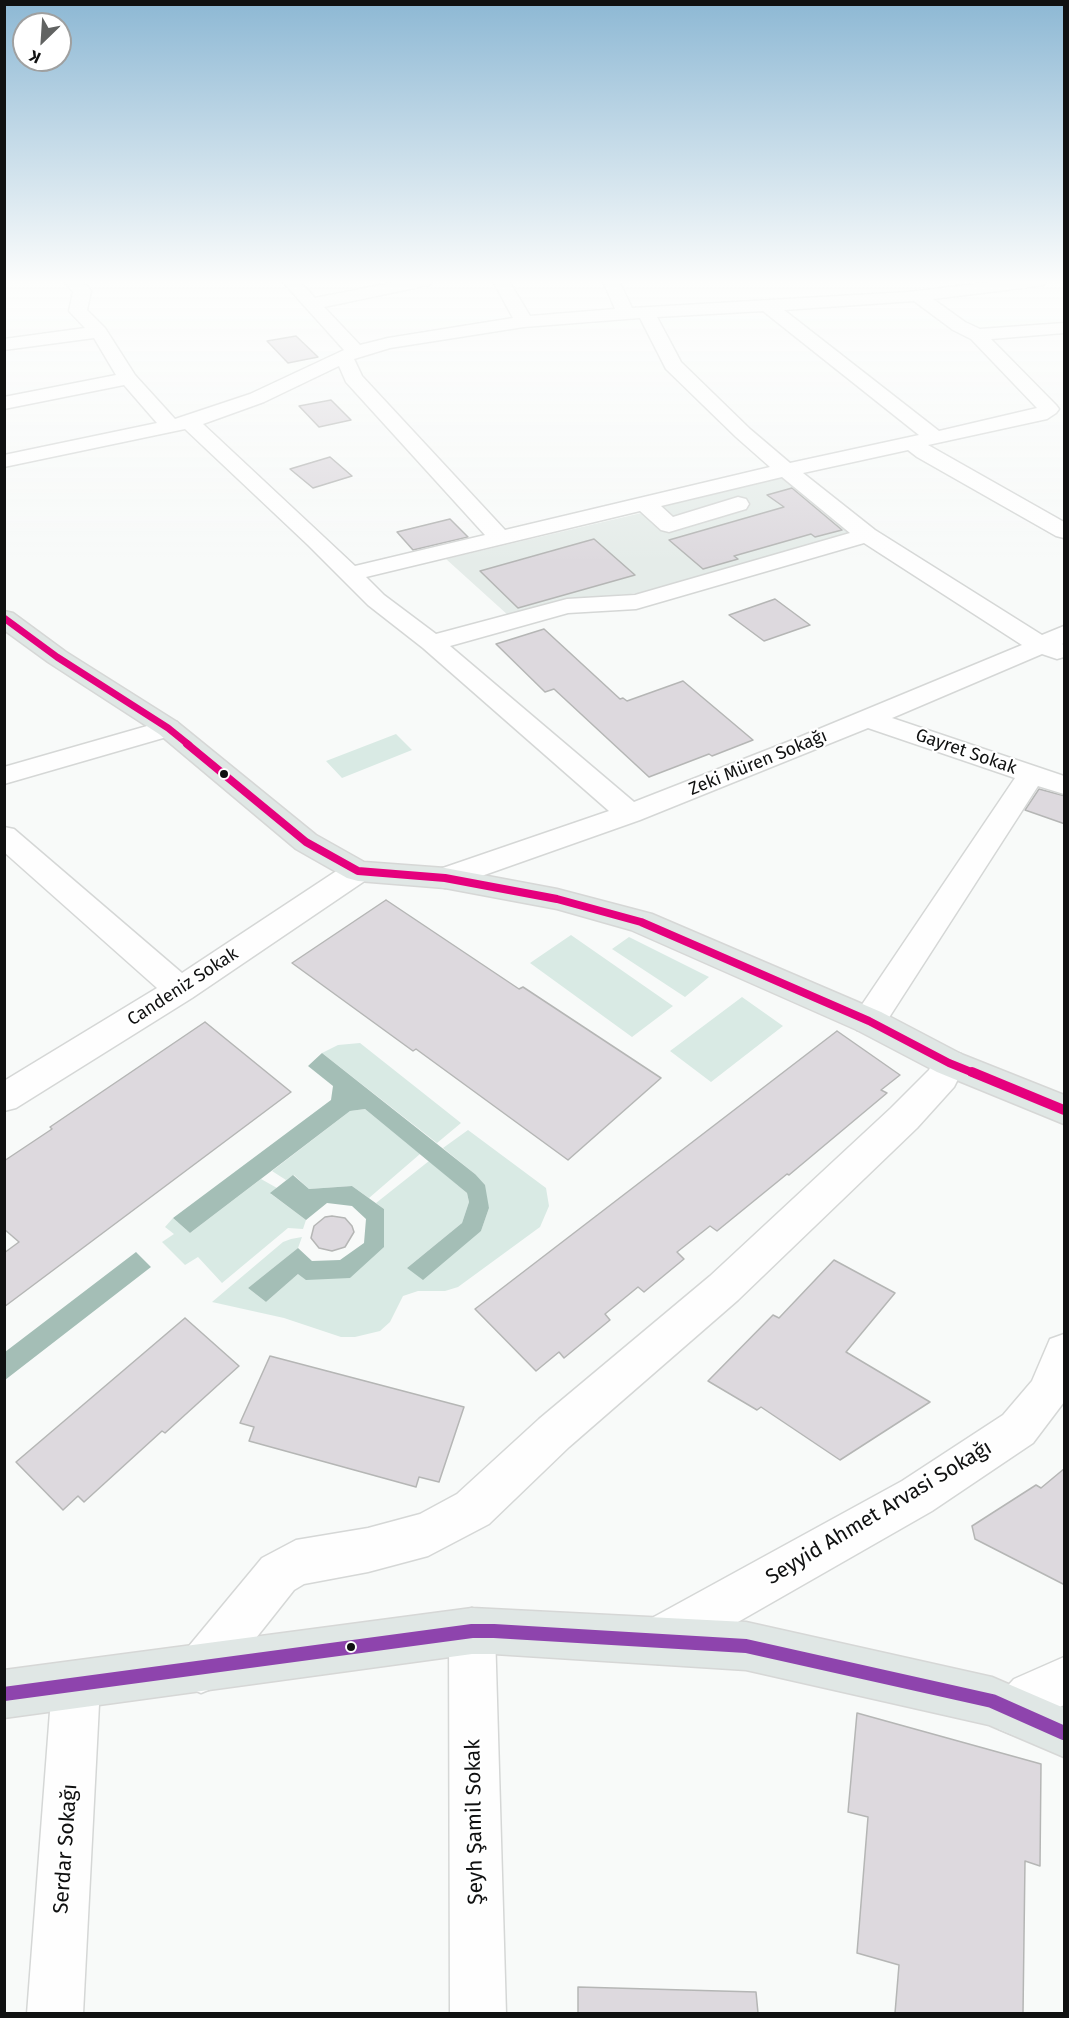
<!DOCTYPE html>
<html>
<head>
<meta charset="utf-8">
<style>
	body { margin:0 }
	#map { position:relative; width:1069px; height:2018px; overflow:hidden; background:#f8faf9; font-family:"Fira Sans",sans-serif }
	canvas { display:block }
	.frame { position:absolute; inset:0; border:6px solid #101111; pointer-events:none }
	.north { position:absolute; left:12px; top:12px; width:60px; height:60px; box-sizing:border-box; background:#fff; border:2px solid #9fa0a0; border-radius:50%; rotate:205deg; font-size:16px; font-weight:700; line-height:24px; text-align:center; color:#101111 }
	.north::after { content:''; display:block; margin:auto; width:21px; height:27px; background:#616362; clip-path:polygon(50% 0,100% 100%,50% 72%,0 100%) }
</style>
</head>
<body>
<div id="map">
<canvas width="1069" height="2018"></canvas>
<div class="frame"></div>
<div class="north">K</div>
</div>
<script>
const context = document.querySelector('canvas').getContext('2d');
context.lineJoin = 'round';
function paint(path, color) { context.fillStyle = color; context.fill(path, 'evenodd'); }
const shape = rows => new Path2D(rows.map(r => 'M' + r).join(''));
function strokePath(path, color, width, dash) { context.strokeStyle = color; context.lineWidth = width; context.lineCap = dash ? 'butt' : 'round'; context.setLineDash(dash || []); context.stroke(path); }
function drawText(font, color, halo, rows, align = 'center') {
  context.font = font + ' "Fira Sans",sans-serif'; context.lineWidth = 4.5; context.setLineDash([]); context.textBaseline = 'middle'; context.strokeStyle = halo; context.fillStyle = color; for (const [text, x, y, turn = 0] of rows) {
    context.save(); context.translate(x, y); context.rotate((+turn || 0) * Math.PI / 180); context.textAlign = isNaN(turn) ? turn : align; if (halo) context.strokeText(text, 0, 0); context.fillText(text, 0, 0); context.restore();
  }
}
const built = shape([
	[787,476,860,530,657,592,591,597,519,616,509,616,446,559,654,510,658,505]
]);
const green = shape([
	[396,734,412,750,342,778,326,761],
	[571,935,673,1006,632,1037,530,963],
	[629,937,709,977,685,997,612,949],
	[742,997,783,1026,711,1082,670,1051],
	[360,1043,461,1123,437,1143,322,1053,338,1045],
	[365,1109,420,1154,369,1198,352,1186,309,1189,294,1175,286,1180,272,1171,350,1111],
	[468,1130,546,1188,549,1206,540,1227,458,1287,445,1291,418,1291,403,1296,390,1322,380,1331,355,1337,341,1337,284,1318,212,1302,283,1242,291,1239,302,1237,298,1248,248,1288,266,1302,298,1274,350,1278,384,1209,376,1203,429,1161,467,1193,469,1202,462,1223,407,1268,481,1231,489,1208,475,1174,443,1148],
	[261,1179,277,1188,271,1194,306,1220,303,1229,288,1228,222,1283,198,1257,185,1265,162,1242,174,1234,165,1227,173,1218,190,1233]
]);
const water = shape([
	[322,1053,475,1174,485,1185,489,1208,481,1231,423,1280,407,1268,462,1223,469,1202,467,1193,365,1109,350,1111,190,1233,173,1218,331,1100,333,1086,308,1066],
	[293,1175,309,1189,352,1186,384,1209,384,1247,350,1278,306,1280,298,1274,266,1302,248,1288,298,1248,312,1261,340,1260,364,1243,366,1219,352,1206,327,1203,306,1220,270,1193],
	[136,1252,151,1267,5,1380,5,1352]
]);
const building = shape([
	[296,336,318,357,288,363,267,341,296,336],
	[331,400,351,420,319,427,299,406,331,400],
	[330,457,352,476,313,488,290,469,330,457],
	[792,488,842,530,815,537,811,534,734,556,738,559,703,569,669,540,784,507,767,495,792,488],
	[450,519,468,537,413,550,397,532,450,519],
	[594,539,635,575,518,608,480,571,594,539],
	[775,599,810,625,764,641,729,615,775,599],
	[544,629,620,699,623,698,627,701,683,681,753,740,712,756,709,754,649,777,554,689,545,692,496,644,544,629],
	[1039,789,1065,796,1065,824,1025,810,1039,789],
	[386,900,519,989,523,987,661,1078,568,1160,416,1049,413,1051,292,963,386,900],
	[205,1022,291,1092,4,1307,4,1253,19,1242,4,1229,4,1161,52,1129,50,1127,205,1022],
	[837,1031,900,1075,881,1090,887,1093,789,1175,787,1174,717,1231,710,1226,677,1252,684,1259,644,1292,638,1287,605,1314,610,1320,564,1358,559,1352,536,1371,475,1309,837,1031],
	[332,1216,345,1218,352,1226,354,1232,345,1247,332,1251,319,1248,311,1238,314,1226,325,1217,332,1216],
	[834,1260,895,1293,846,1352,930,1402,840,1460,761,1407,757,1410,708,1381,773,1315,779,1318,834,1260],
	[185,1318,239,1366,165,1433,162,1431,84,1502,78,1496,63,1510,16,1462,185,1318],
	[270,1356,464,1407,439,1482,419,1477,416,1487,249,1441,254,1427,240,1423,270,1356],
	[1065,1468,1065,1585,975,1539,972,1526,1036,1485,1041,1488,1065,1468],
	[857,1713,1041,1764,1040,1866,1025,1861,1023,2013,895,2013,899,1965,857,1953,868,1817,848,1812,857,1713],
	[578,1987,756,1992,758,2013,578,2013,578,1987]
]);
const minor = shape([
	[64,281,81,281,88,287,91,291,87,310,105,328,135,375,175,419,250,394,344,350,282,281,299,281,315,298,401,281,432,281,430,285,424,286,324,307,360,345,388,338,513,318,493,281,509,281,530,316,615,309,603,281,619,281,632,308,908,292,1001,281,1046,281,1044,285,1038,286,933,299,965,322,980,329,1064,323,1064,333,991,339,1056,405,1059,409,1056,413,1047,419,928,445,1064,522,1064,538,1056,536,917,457,908,450,803,473,875,530,1042,635,1064,626,1064,643,1062,644,1064,645,1064,657,1057,659,1042,654,892,718,1064,776,1064,794,1038,786,881,1030,869,1033,857,1030,852,1021,857,1012,1015,778,868,728,640,820,456,885,445,888,434,885,430,878,434,871,609,811,423,648,368,605,308,545,185,429,4,467,4,455,157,423,124,385,4,409,4,397,116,375,94,338,4,350,4,339,85,328,69,311,73,292,64,281],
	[914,301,953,330,971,339,1037,408,939,431,784,310,914,301],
	[763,311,919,435,790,463,750,429,681,362,657,317,763,311],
	[640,318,666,369,736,437,770,467,505,530,362,376,354,359,390,348,524,327,640,318],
	[339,366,346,382,485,535,355,566,203,424,264,402,339,366],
	[782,477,850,533,635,595,567,599,436,634,384,595,366,577,640,511,661,530,669,532,746,509,749,504,746,499,738,497,673,517,661,506,782,477],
	[864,543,1022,645,790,741,634,802,450,646,568,613,636,609,864,543],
	[168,720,177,722,181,728,177,734,4,784,4,767,168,720],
	[4,827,14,829,182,973,347,864,358,861,369,864,373,871,369,878,192,998,16,1108,4,1111,4,1081,157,988,4,852,4,827],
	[949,1050,961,1054,966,1063,954,1087,917,1128,738,1300,569,1447,489,1524,428,1556,368,1572,304,1584,294,1590,218,1686,201,1693,184,1686,177,1669,184,1652,262,1558,296,1540,368,1528,420,1514,457,1494,539,1419,710,1276,891,1108,929,1070,937,1054,949,1050],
	[1064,1334,1064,1402,1033,1443,932,1511,675,1658,658,1664,641,1658,635,1641,641,1624,902,1481,1003,1415,1032,1381,1050,1339,1064,1334],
	[472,1608,489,1614,495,1631,506,2014,450,2014,449,1631,455,1614,472,1608],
	[1064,1657,1064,1705,1048,1713,1033,1729,1016,1736,999,1729,992,1712,999,1695,1014,1679,1064,1657],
	[76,1661,93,1668,100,1685,83,2014,27,2014,52,1685,59,1668,76,1661]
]);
const major = shape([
	[4,611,13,613,66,652,177,722,316,835,364,862,445,868,557,889,652,914,881,1012,961,1054,1064,1095,1064,1124,937,1072,857,1030,631,930,557,909,445,888,358,881,347,878,296,849,159,734,48,662,4,630,4,611],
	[472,1608,746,1622,992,1677,1064,1708,1064,1757,989,1725,746,1670,494,1654,472,1654,4,1718,4,1670,472,1608]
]);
const bus1Far2 = shape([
	[4,618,57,657,168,728,189,745]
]);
const bus1Far1 = shape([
	[187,744,306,842,358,871,445,878,557,899,641,922,869,1021,949,1063,976,1074]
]);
const bus1 = shape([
	[972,1072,1064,1110]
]);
const bus2 = shape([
	[4,1694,472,1631,494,1631,746,1646,992,1701,1064,1733]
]);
const markers = [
	[224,774,5,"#101111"],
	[351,1647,5,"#101111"]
];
const streetNames = [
	["Gayret Sokak",966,752,19],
	["Zeki Müren Sokağı",758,763,-22],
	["Candeniz Sokak",183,987,-33]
];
const nearStreetnames = [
	["Seyyid Ahmet Arvasi Sokağı",879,1513,-31],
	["Şeyh Şamil Sokak",475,1822,-91],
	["Serdar Sokağı",66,1849,-86]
];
paint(built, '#e5ece9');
paint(green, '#d9eae4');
paint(water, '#a4beb6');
paint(building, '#ddd9de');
strokePath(building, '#b5b6b5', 1.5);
strokePath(minor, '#d5d7d6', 3);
strokePath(major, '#d6d7d6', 3);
paint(minor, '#fefefe');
paint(major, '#e0e7e5');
strokePath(bus1Far2, '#e5007d', 7);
strokePath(bus1Far1, '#e5007d', 8);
strokePath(bus1, '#e5007d', 10);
strokePath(bus2, '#8e44ad', 14);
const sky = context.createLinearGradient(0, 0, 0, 563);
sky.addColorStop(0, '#8db8d4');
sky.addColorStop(0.5, '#fcfdfc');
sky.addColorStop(1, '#fcfdfc00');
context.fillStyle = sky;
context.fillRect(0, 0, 1069, 563);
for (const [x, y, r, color] of markers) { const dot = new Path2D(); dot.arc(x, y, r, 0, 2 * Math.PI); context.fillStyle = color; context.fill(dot); strokePath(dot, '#fff', 2); }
drawText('18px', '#101111', '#fff', streetNames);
drawText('21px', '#101111', '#fff', nearStreetnames);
</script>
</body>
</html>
